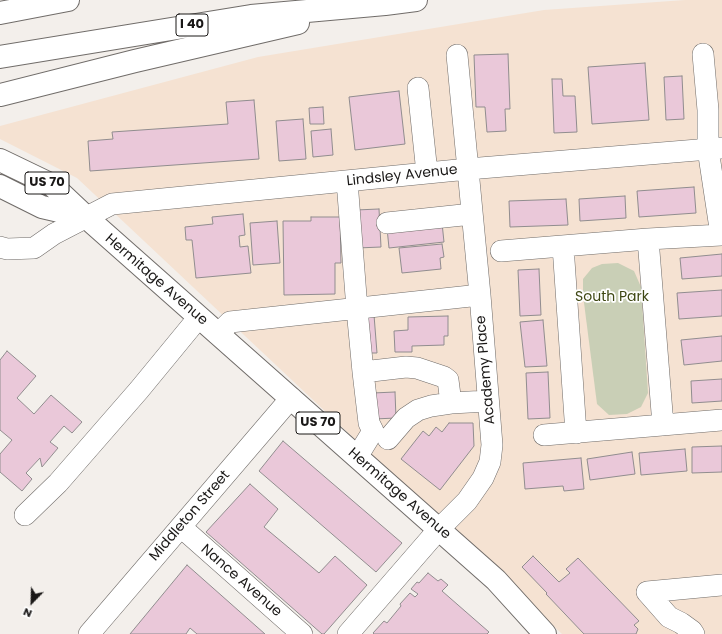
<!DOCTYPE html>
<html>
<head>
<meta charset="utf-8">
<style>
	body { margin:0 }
	#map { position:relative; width:722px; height:634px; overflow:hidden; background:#f3efeb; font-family:Poppins,sans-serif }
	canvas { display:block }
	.north { position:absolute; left:12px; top:582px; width:40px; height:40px; -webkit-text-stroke:3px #fff; paint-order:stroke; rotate:203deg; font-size:11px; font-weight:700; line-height:16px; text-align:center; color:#1a1817 }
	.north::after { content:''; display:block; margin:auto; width:14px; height:18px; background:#1a1817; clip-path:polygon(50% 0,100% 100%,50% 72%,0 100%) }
</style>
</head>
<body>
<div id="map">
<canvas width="722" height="634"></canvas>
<div class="north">N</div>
</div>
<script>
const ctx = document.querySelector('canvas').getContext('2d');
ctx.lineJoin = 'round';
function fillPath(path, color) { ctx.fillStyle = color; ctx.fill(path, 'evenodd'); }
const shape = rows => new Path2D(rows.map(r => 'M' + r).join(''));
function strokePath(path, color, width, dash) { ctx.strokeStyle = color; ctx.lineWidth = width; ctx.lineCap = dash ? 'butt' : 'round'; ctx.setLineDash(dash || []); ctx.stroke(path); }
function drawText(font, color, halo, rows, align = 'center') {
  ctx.font = font + ' Poppins,sans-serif'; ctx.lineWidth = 3.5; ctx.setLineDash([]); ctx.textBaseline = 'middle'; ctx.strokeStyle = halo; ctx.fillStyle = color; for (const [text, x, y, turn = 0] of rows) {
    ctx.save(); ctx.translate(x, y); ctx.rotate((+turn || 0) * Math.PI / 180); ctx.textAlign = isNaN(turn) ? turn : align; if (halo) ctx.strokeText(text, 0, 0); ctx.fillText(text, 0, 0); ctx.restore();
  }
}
fillPath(shape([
	[685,0,722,0,722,634,562,634,77,178,0,139,0,126,258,57,544,10]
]), '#f5e2d2');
fillPath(shape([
	[618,263,634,271,641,287,648,393,641,407,627,414,609,415,597,404,583,295,583,279,592,268,602,264]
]), '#c9cfb6');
const building = shape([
	[508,54,510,109,505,109,506,131,487,132,485,107,476,107,474,55,508,54],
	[645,63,649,120,592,124,588,67,645,63],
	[682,76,684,119,666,120,664,77,682,76],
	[552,79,562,79,563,96,575,96,577,132,554,133,552,79],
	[399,91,405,144,355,150,349,97,399,91],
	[254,100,259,159,90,171,88,141,113,139,112,132,228,124,226,102,254,100],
	[323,107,324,124,310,124,309,108,323,107],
	[303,119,306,159,279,161,276,121,303,119],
	[331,129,333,155,313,157,311,131,331,129],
	[694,187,696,213,639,217,637,191,694,187],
	[625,196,626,218,580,221,579,199,625,196],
	[566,199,568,225,510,227,509,201,566,199],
	[379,209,381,247,357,248,356,210,379,209],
	[243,214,245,235,239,236,240,247,248,246,251,273,196,278,192,240,186,240,185,227,213,224,212,217,243,214],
	[311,217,340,217,341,263,335,263,335,294,284,295,283,221,311,221,311,217],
	[277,221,280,263,253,265,250,223,277,221],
	[442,223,444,242,389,248,387,228,442,223],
	[442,244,444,257,440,258,441,269,402,273,399,248,442,244],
	[722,254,722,276,682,279,680,258,722,254],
	[539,269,541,315,520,316,518,270,539,269],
	[722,290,722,316,679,319,677,293,722,290],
	[374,315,377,353,367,353,363,316,374,315],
	[448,316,448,336,444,336,444,345,412,346,412,352,395,352,394,331,408,330,408,317,448,316],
	[543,320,547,366,525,367,520,322,543,320],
	[722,336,722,361,684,365,681,340,722,336],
	[7,351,36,376,17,398,34,414,51,395,82,422,72,433,64,426,50,442,58,448,42,467,40,458,26,473,32,479,22,491,0,472,0,454,12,440,0,430,0,360,7,351],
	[548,372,550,418,528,419,526,373,548,372],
	[722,379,722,401,692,403,691,381,722,379],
	[395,392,396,418,374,419,373,393,395,392],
	[449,423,473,423,474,446,440,490,401,459,423,431,429,436,436,427,442,432,449,423],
	[283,441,402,543,376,572,259,471,283,441],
	[722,446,722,472,692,473,692,447,722,446],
	[685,449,687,471,641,475,639,453,685,449],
	[632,452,635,474,590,480,587,459,632,452],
	[581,458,584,489,564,491,563,486,525,489,523,463,581,458],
	[250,484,278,509,264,527,319,573,335,556,367,585,324,634,322,634,206,532,250,484],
	[533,556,559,582,570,573,566,569,578,558,639,621,634,625,638,629,636,634,584,634,546,594,547,593,522,567,533,556],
	[187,565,265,634,197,634,190,628,186,634,130,634,187,565],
	[428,573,438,581,441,579,448,585,442,591,489,632,487,634,374,634,373,633,384,621,387,623,401,606,400,604,410,593,415,597,418,594,411,589,417,582,419,583,428,573]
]);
fillPath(building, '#eac8d9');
strokePath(building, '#918d8f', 1);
const minor = shape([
	[418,88,427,173],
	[347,181,357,309,363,372,369,423,373,431,357,457],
	[387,223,472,214],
	[648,239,663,425],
	[563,246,576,433],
	[0,247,7,249,34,248,54,234,112,204,468,169,722,148],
	[501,251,648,239,721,235,708,149,708,110,703,54],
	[218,334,230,322,480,295],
	[363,372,406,367,417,368,444,377,448,380,451,403],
	[544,435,722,420],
	[388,439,406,418,418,410,431,406,451,403,488,401],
	[25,515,58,483,139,390,199,317],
	[181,527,302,634],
	[647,592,722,585],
	[647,592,669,617,681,623,692,631,694,634],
	[89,634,291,398],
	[348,634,439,529,467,501,483,478,490,462,492,445,480,295,457,55]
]);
const major = shape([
	[0,160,52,185,86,217,496,580,545,634],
	[0,186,42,207,85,217]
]);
const highway = shape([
	[0,13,68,0],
	[0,57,251,16,385,4,416,0],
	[0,95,135,61,298,23]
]);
strokePath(minor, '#706c69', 22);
strokePath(major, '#706c69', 24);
strokePath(highway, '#706c69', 24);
strokePath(minor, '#fff', 21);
strokePath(major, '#fff', 22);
strokePath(highway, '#fff', 22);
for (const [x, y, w] of [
	[192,25,32],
	[47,183,44],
	[318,423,44]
]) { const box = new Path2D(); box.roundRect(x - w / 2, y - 11, w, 22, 3); ctx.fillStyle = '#fff'; ctx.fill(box); strokePath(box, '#1a1817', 1); }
drawText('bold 13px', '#1a1817', null, [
	["I 40",192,25],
	["US 70",47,183],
	["US 70",318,423]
]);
drawText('14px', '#1a1817', '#fff', [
	["Lindsley Avenue",402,176,-6],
	["Hermitage Avenue",156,280,41],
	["Academy Place",486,370,-95],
	["Hermitage Avenue",399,494,41],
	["Middleton Street",190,516,-49],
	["Nance Avenue",241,581,41]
]);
drawText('14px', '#3e4713', '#fff', [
	["South Park",612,297]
]);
</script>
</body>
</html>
